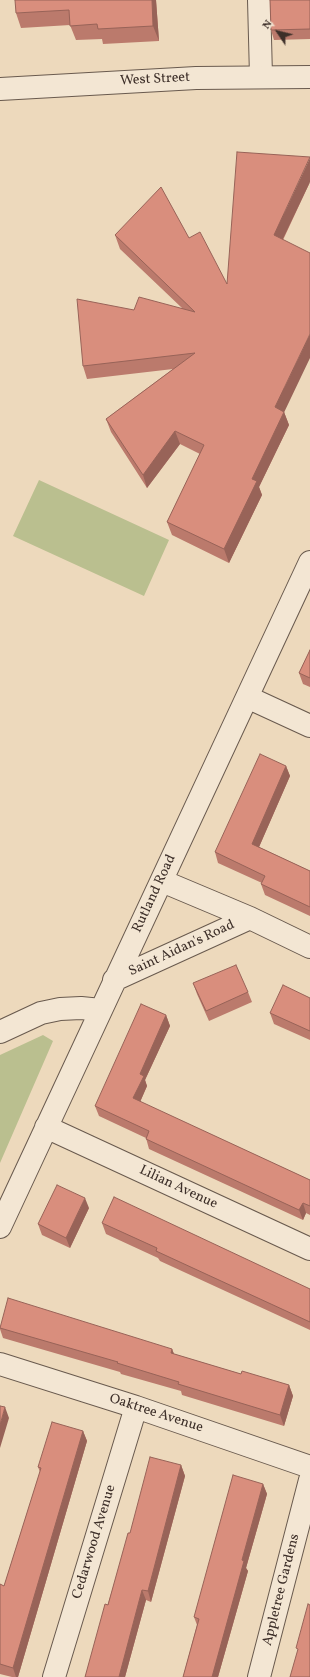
<!DOCTYPE html>
<html>
<head>
<meta charset="utf-8">
<style>
	body { margin:0 }
	#map { position:relative; width:310px; height:1677px; overflow:hidden; background:#edd9bc; font-family:Vollkorn,serif }
	canvas { display:block }
	.north { position:absolute; left:258px; top:12px; width:40px; height:40px; -webkit-text-stroke:3px #f3e6d3; paint-order:stroke; rotate:305deg; font-size:11px; font-weight:700; line-height:16px; text-align:center; color:#3d2f29 }
	.north::after { content:''; display:block; margin:auto; width:14px; height:18px; background:#3d2f29; clip-path:polygon(50% 0,100% 100%,50% 72%,0 100%) }
</style>
</head>
<body>
<div id="map">
<canvas width="310" height="1677"></canvas>
<div class="north">N</div>
</div>
<script>
const ctx = document.querySelector('canvas').getContext('2d');
ctx.lineJoin = 'round';
function fillPath(path, color) { ctx.fillStyle = color; ctx.fill(path, 'evenodd'); }
const shape = rows => new Path2D(rows.map(r => 'M' + r).join(''));
function strokePath(path, color, width, dash) { ctx.strokeStyle = color; ctx.lineWidth = width; ctx.lineCap = dash ? 'butt' : 'round'; ctx.setLineDash(dash || []); ctx.stroke(path); }
function drawText(font, color, halo, rows, align = 'center') {
  ctx.font = font + ' Vollkorn,serif'; ctx.lineWidth = 3; ctx.setLineDash([]); ctx.textBaseline = 'middle'; ctx.strokeStyle = halo; ctx.fillStyle = color; for (const [text, x, y, turn = 0] of rows) {
    ctx.save(); ctx.translate(x, y); ctx.rotate((+turn || 0) * Math.PI / 180); ctx.textAlign = isNaN(turn) ? turn : align; if (halo) ctx.strokeText(text, 0, 0); ctx.fillText(text, 0, 0); ctx.restore();
  }
}
fillPath(shape([
	[39,480,169,540,144,596,13,536],
	[43,1035,53,1041,0,1163,0,1055]
]), '#babf8f');
const minor = shape([
	[259,0,261,76],
	[247,697,310,726],
	[162,881,250,918,310,947],
	[114,980,250,918],
	[0,1032,41,1013,60,1009,81,1008,101,1010],
	[46,1127,310,1249],
	[0,1227,310,562],
	[0,1364,136,1407,310,1467],
	[54,1677,136,1407]
]);
const tertiary = shape([
	[0,89,196,78,310,77],
	[259,1677,310,1480]
]);
strokePath(minor, '#695a4e', 24);
strokePath(tertiary, '#695a4e', 24);
strokePath(minor, '#f3e6d3', 22);
strokePath(tertiary, '#f3e6d3', 22);
fillPath(shape([
	[156,0,159,41,103,44,102,39,76,40,70,25,21,28,16,13],
	[310,0,310,39,274,40,271,30],
	[310,182,283,240,284,412,289,425,259,487,262,495,229,563,172,535,167,522,200,454,180,444,147,488,111,432,106,419,173,369,87,379,83,366,134,310,182,308,120,249,115,235,189,238,227,284],
	[310,650,310,687,303,684,299,673],
	[286,766,290,776,259,847,310,871,310,916,265,895,261,884,262,883,218,863,215,852],
	[193,983,248,992,252,1002,209,1021,197,994],
	[310,998,310,1040,274,1024,270,1013],
	[166,1015,170,1026,145,1080,147,1086,140,1102,310,1180,310,1215,306,1213,303,1220,149,1149,146,1138,99,1116,95,1106],
	[89,1208,70,1248,42,1235,38,1224],
	[102,1223,310,1289,310,1330,160,1261,158,1258,106,1234],
	[0,1327,172,1349,174,1354,241,1374,289,1385,293,1396,284,1426,182,1395,181,1391,121,1374,120,1372,3,1338,0,1329],
	[83,1431,87,1441,18,1677,12,1677,0,1674,0,1584,4,1586,40,1472,38,1467],
	[181,1465,185,1476,151,1602,146,1600,125,1677,85,1677,130,1533],
	[263,1484,267,1494,246,1568,248,1571,218,1677,183,1677,197,1625,194,1617]
]), '#bb7a6c');
fillPath(shape([
	[152,0,156,0,159,41,153,26],
	[310,158,310,182,278,249,274,235],
	[310,334,310,358,280,421,275,407],
	[284,412,289,425,259,487,262,495,229,563,224,549,252,479],
	[175,431,180,444,147,488,143,475],
	[286,766,290,776,256,854,252,844],
	[166,1015,170,1026,145,1080,147,1086,137,1109,133,1098,140,1074],
	[85,1198,89,1208,70,1248,66,1238],
	[303,1203,306,1213,303,1220,299,1210],
	[172,1349,176,1359,171,1353],
	[289,1385,293,1396,284,1426,280,1415],
	[5,1407,9,1418,0,1448,0,1425],
	[83,1431,87,1441,18,1677,16,1677,13,1668],
	[181,1465,185,1476,151,1602,148,1591],
	[263,1484,267,1494,246,1568,248,1571,218,1677,212,1677,242,1560],
	[142,1590,146,1600,125,1677,119,1677]
]), '#986358');
const building = shape([
	[15,0,152,0,153,26,98,29,97,24,70,26,69,10,16,13,15,0],
	[270,0,310,0,310,29,271,30,270,0],
	[237,152,310,157,274,235,310,253,310,334,275,407,284,412,252,479,257,481,224,549,167,522,204,445,175,431,143,475,106,419,195,353,83,366,77,299,134,310,139,297,195,312,115,235,161,187,189,238,200,232,227,284,237,152],
	[310,650,310,678,299,673,310,650],
	[260,754,286,766,252,844,310,871,310,907,261,884,265,876,215,852,260,754],
	[236,965,248,992,206,1011,193,983,236,965],
	[283,985,310,998,310,1031,270,1013,283,985],
	[141,1004,166,1015,140,1074,144,1076,133,1098,310,1180,310,1206,303,1203,299,1210,146,1139,149,1131,95,1106,141,1004],
	[57,1185,85,1198,66,1238,38,1224,57,1185],
	[114,1197,310,1289,310,1322,156,1251,157,1248,102,1223,114,1197],
	[8,1298,172,1349,171,1353,241,1374,242,1371,289,1385,280,1415,178,1384,179,1382,117,1363,118,1362,0,1328,8,1298],
	[0,1406,5,1407,0,1425,0,1406],
	[52,1422,83,1431,13,1668,0,1664,0,1584,4,1586,41,1468,38,1467,52,1422],
	[150,1457,181,1465,148,1591,142,1590,119,1677,85,1677,105,1604,108,1605,128,1533,130,1533,150,1457],
	[233,1475,263,1484,242,1560,244,1561,212,1677,183,1677,199,1619,194,1617,233,1475],
	[308,1604,310,1605,310,1677,290,1677,298,1649,296,1648,308,1604]
]);
fillPath(building, '#d98e7d');
strokePath(building, '#986358', 1);
drawText('14px', '#3d2f29', '#f3e6d3', [
	["West Street",155,80,-3],
	["Rutland Road",155,894,-65],
	["Saint Aidan's Road",182,949,-25],
	["Lilian Avenue",178,1188,25],
	["Oaktree Avenue",156,1414,18],
	["Cedarwood Avenue",95,1542,-73],
	["Appletree Gardens",282,1590,-76]
]);
</script>
</body>
</html>
